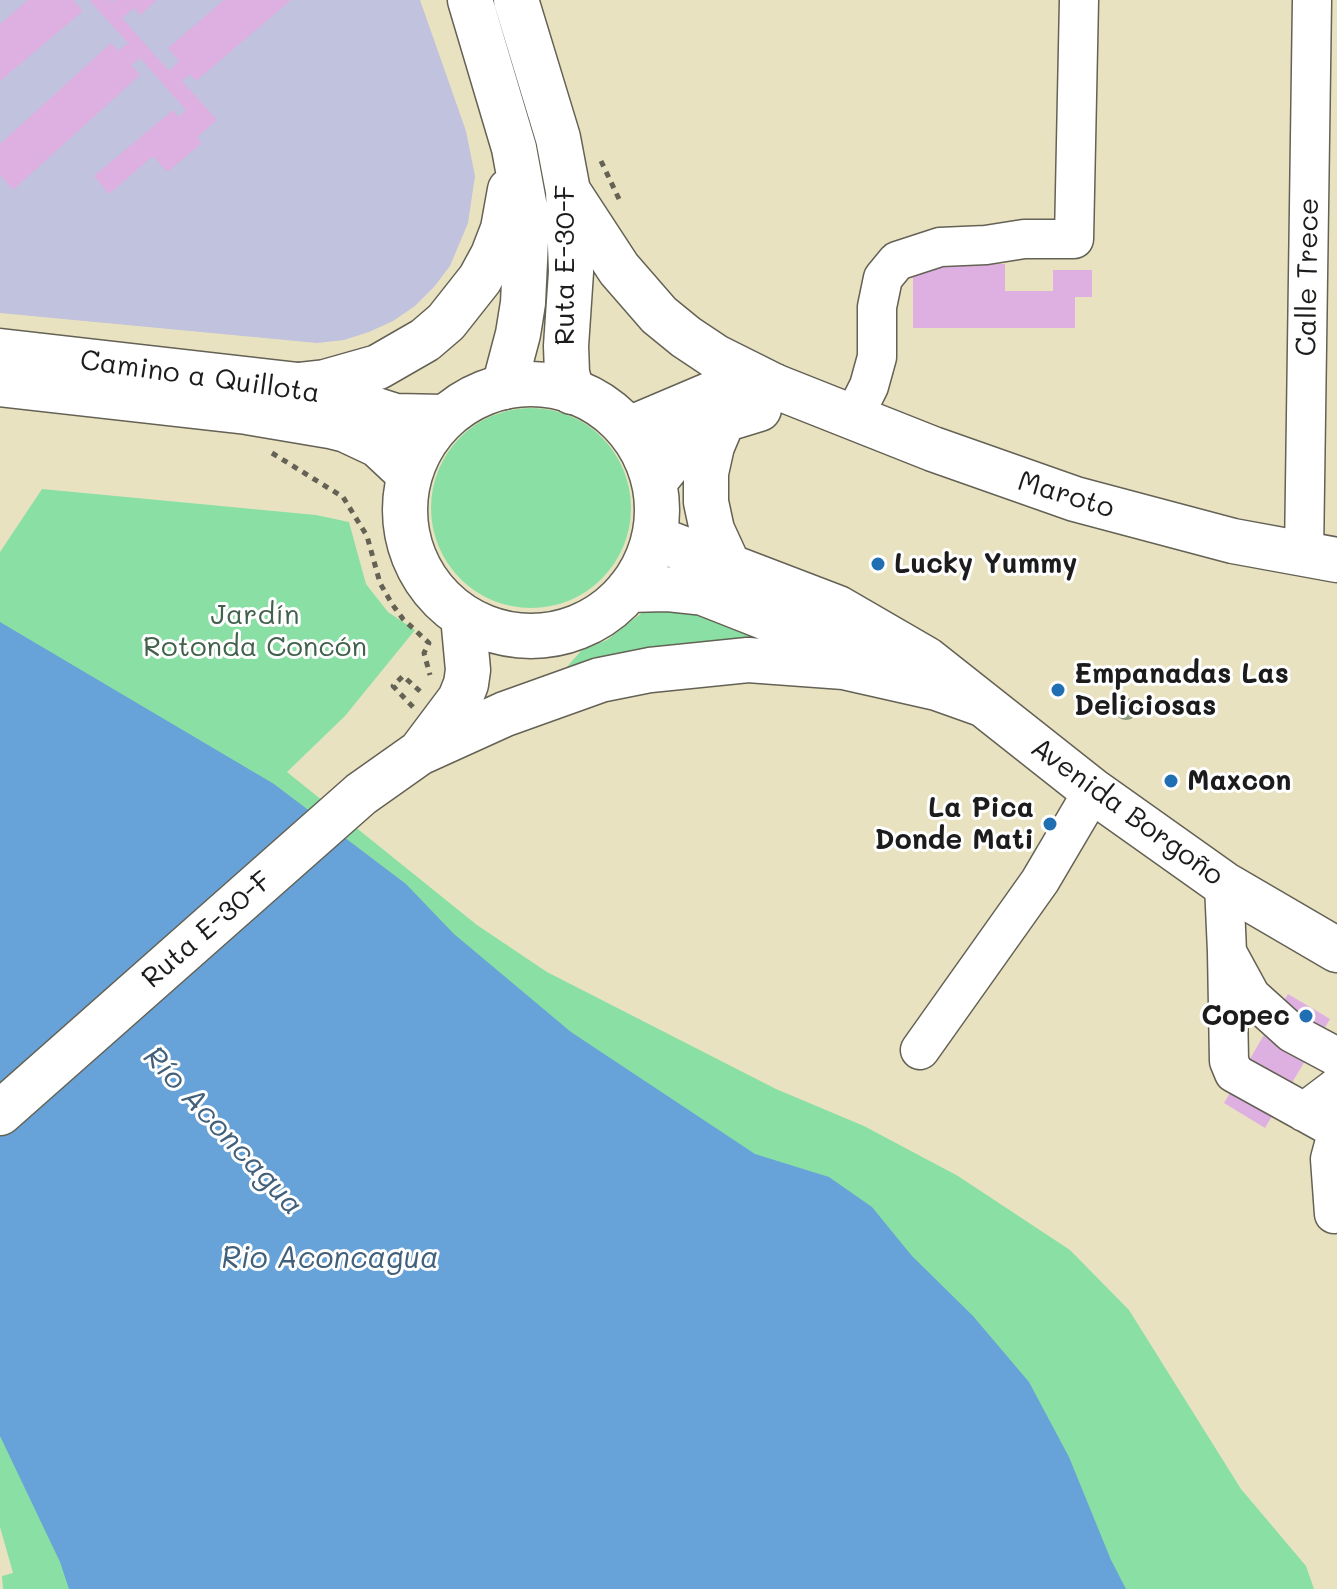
<!DOCTYPE html>
<html>
<head>
<meta charset="utf-8">
<style>
	body { margin:0 }
	canvas { display:block; background:#e9e2c0 }
</style>
</head>
<body>
<canvas width="1337" height="1589"></canvas>
<script>
const ctx = document.querySelector('canvas').getContext('2d');
ctx.lineJoin = 'round';
function fillPath(path, color) { ctx.fillStyle = color; ctx.fill(path, 'evenodd'); }
const shape = rows => new Path2D(rows.map(r => 'M' + r).join(''));
function strokePath(path, color, width, dash) { ctx.strokeStyle = color; ctx.lineWidth = width; ctx.lineCap = dash ? 'butt' : 'round'; ctx.setLineDash(dash || []); ctx.stroke(path); }
function drawText(font, color, halo, rows, align = 'center') {
  ctx.font = font + ' Mali,sans-serif'; ctx.lineWidth = 6; ctx.setLineDash([]); ctx.textBaseline = 'middle'; ctx.strokeStyle = halo; ctx.fillStyle = color; for (const [text, x, y, turn = 0] of rows) {
    ctx.save(); ctx.translate(x, y); ctx.rotate((+turn || 0) * Math.PI / 180); ctx.textAlign = isNaN(turn) ? turn : align; if (halo) ctx.strokeText(text, 0, 0); ctx.fillText(text, 0, 0); ctx.restore();
  }
}
fillPath(shape([
	[0,0,420,0,466,131,475,176,468,223,450,266,434,287,415,306,393,321,369,332,344,340,317,343,0,313]
]), '#c1c2dd');
fillPath(shape([
	'431 508a100 100 0 1 1 200 0a100 100 0 1 1-200 0Z',
	[42,489,316,515,349,522,366,584,388,612,415,630,345,716,287,772,477,925,547,972,776,1089,864,1126,958,1176,1070,1250,1129,1310,1241,1489,1306,1566,1314,1589,3,1589,2,1576,13,1573,0,1527,0,552],
	[666,603,784,640,557,678,581,651,607,640,652,605]
]), '#8ae0a4');
fillPath(shape([
	[0,622,274,784,406,884,454,934,571,1032,755,1154,829,1177,872,1207,912,1256,973,1316,1029,1382,1069,1457,1111,1560,1126,1589,69,1589,60,1562,0,1436]
]), '#67a3d8');
fillPath(shape([
	[28,0,73,0,83,11,0,81,0,24],
	[89,0,110,0,112,2,115,0,157,0,140,15,134,8,122,18,169,71,179,61,168,48,224,0,291,0,196,81,190,74,182,81,217,120,197,137,202,143,167,172,153,156,109,194,94,176,173,110,179,117,186,110,140,58,131,65,140,75,13,190,0,175,0,144,111,43,118,51,128,43],
	[913,264,1005,264,1005,291,1053,291,1053,270,1092,270,1092,297,1075,297,1075,328,913,328],
	[1288,994,1330,1019,1265,1128,1224,1103]
]), '#deb0e1');
const minor = shape([
	[854,416,869,386,877,357,877,307,883,278,897,261,940,247,986,245,1024,239,1074,239,1079,0],
	[1304,554,1312,0],
	[1224,884,1227,952,1251,996,1292,1033,1337,1057],
	[1227,952,1229,1061,1234,1073,1337,1130],
	[920,1050,1040,881,1093,791],
	[1304,1112,1337,1087],
	[1334,1214,1330,1159,1337,1133]
]);
const major = shape([
	[0,351,298,385,395,416,444,417],
	'405 510a126 126 0 1 1 252 0a126 126 0 1 1-252 0Z',
	[0,384,247,412,330,426,346,430,378,445,409,474],
	[723,420,712,446,706,473,706,502,712,530,729,567],
	[629,429,714,393,774,386,933,449,1075,499,1233,541,1337,560],
	[655,481,684,445,703,431,723,420,759,409],
	[655,538,838,608,926,659,1093,791,1224,884,1337,950],
	[628,590,666,589,703,593,825,641,856,647],
	[421,751,460,699,466,684,468,670,463,616],
	[0,1113,361,794,419,753,505,714,600,680,650,670,748,660,844,667,937,688,982,704]
]);
const highway = shape([
	[470,0,514,148,525,208,526,240,523,303,518,334,504,387],
	[516,0,558,138,568,191,571,272,566,346,567,373,572,392],
	[568,191,619,269,659,315,686,337,716,357,774,386],
	[298,385,325,382,378,367,425,340,446,322,480,279,493,255,503,229,510,190]
]);
strokePath(minor, '#646155', 41);
strokePath(major, '#646155', 47);
strokePath(highway, '#646155', 47);
strokePath(shape([
	[601,161,619,199],
	[272,453,343,497,367,536,380,583,392,604,403,619,429,643,424,653,430,675],
	[413,707,393,686,403,676,422,693]
]), '#646155', 5, [6, 6]);
strokePath(minor, '#fff', 38);
strokePath(major, '#fff', 44);
strokePath(highway, '#fff', 44);
ctx.fillStyle = '#8d9b80';
for (const [x, y] of [
	[1126,709]
]) { ctx.beginPath(); ctx.arc(x, y, 11, 0, 2 * Math.PI); ctx.fill(); }
for (const [x, y, r, color] of [
	[878,564,8,"#1f6fb2"],
	[1058,690,8,"#1f6fb2"],
	[1171,781,8,"#1f6fb2"],
	[1050,824,8,"#1f6fb2"],
	[1306,1016,8,"#1f6fb2"]
]) { const dot = new Path2D(); dot.arc(x, y, r, 0, 2 * Math.PI); ctx.fillStyle = color; ctx.fill(dot); strokePath(dot, '#fff', 3); }
drawText('28px', '#1c1c1c', '#fff', [
	["Ruta E-30-F",565,265,-90],
	["Calle Trece",1308,277,-89],
	["Camino a Quillota",200,377,8],
	["Maroto",1066,495,17],
	["Avenida Borgoño",1127,812,36],
	["Ruta E-30-F",207,930,-41]
]);
drawText('bold 28px', '#1c1c1c', '#fff', [
	["Lucky Yummy",894,564],
	["Empanadas Las",1074,674],
	["Deliciosas",1074,706],
	["Maxcon",1187,781],
	["La Pica",1034,808,"right"],
	["Donde Mati",1034,840,"right"],
	["Copec",1290,1016,"right"]
], 'left');
drawText('28px', '#42614c', '#fff', [
	["Jardín",255,615],
	["Rotonda Concón",255,647]
]);
drawText('italic 30px', '#42607a', '#fff', [
	["Río Aconcagua",223,1131,47],
	["Rio Aconcagua",330,1259]
]);
</script>
</body>
</html>
